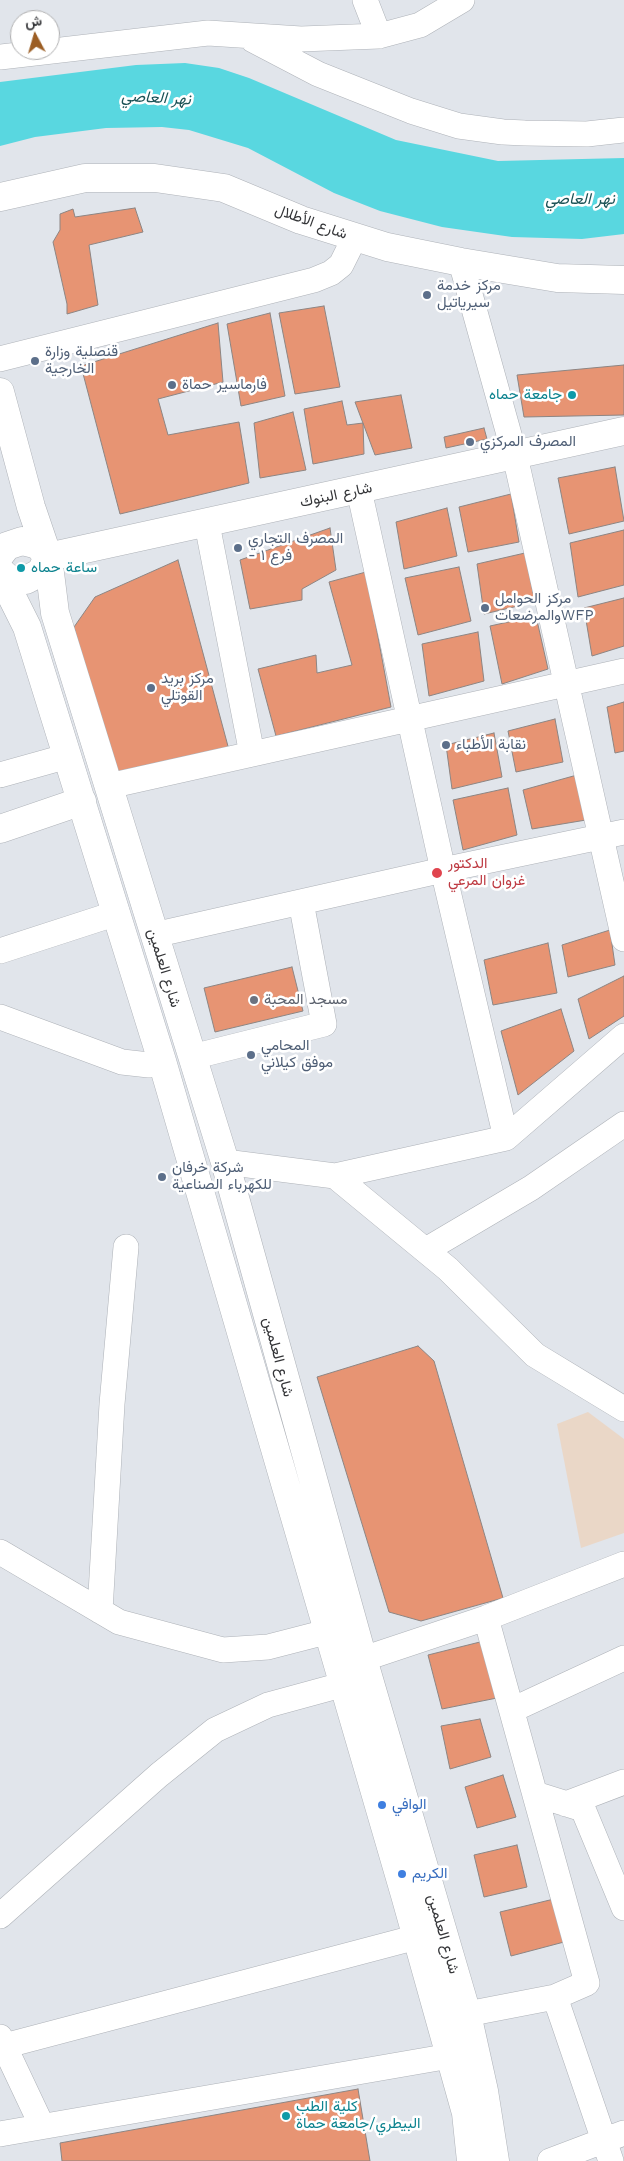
<!DOCTYPE html>
<html>
<head>
<meta charset="utf-8">
<style>
	body { margin:0 }
	#map { position:relative; width:624px; height:2161px; overflow:hidden; background:#e1e5eb; font-family:"Work Sans",Vazirmatn,sans-serif }
	canvas { display:block }
	.north { position:absolute; left:10px; top:10px; width:50px; height:50px; box-sizing:border-box; background:#fff; border:1px solid #aeaeaf; border-radius:50%; rotate:354deg; font-size:14px; font-weight:700; line-height:20px; text-align:center; color:#343538 }
	.north::after { content:''; display:block; margin:auto; width:18px; height:22px; background:#9c5e24; clip-path:polygon(50% 0,100% 100%,50% 72%,0 100%) }
</style>
</head>
<body>
<div id="map">
<canvas width="624" height="2161"></canvas>
<div class="north">ش</div>
</div>
<script>
const ctx = document.querySelector('canvas').getContext('2d');
ctx.lineJoin = 'round';
function fillPath(path, color) { ctx.fillStyle = color; ctx.fill(path, 'evenodd'); }
const shape = rows => new Path2D(rows.map(r => 'M' + r).join(''));
function strokePath(path, color, width, dash) { ctx.strokeStyle = color; ctx.lineWidth = width; ctx.lineCap = dash ? 'butt' : 'round'; ctx.setLineDash(dash || []); ctx.stroke(path); }
function drawText(font, color, halo, rows, align = 'center') {
  ctx.font = font + ' "Work Sans",Vazirmatn,sans-serif'; ctx.lineWidth = 5; ctx.setLineDash([]); ctx.textBaseline = 'middle'; ctx.strokeStyle = halo; ctx.fillStyle = color; for (const [text, x, y, turn = 0] of rows) {
    ctx.save(); ctx.translate(x, y); ctx.rotate((+turn || 0) * Math.PI / 180); ctx.textAlign = isNaN(turn) ? turn : align; if (halo) ctx.strokeText(text, 0, 0); ctx.fillText(text, 0, 0); ctx.restore();
  }
}
fillPath(shape([
	[588,1412,624,1439,624,1533,581,1548,557,1424]
]), '#ead7c7');
fillPath(shape([
	[185,63,219,68,249,78,396,140,498,161,624,158,624,234,582,239,512,237,442,227,380,211,334,193,248,148,189,130,162,127,106,128,35,137,0,146,0,82,136,65]
]), '#59d7e0');
const building = shape([
	[135,208,143,232,89,245,98,305,67,314,67,304,53,242,60,230,60,214,73,209,75,217,135,208],
	[324,306,340,387,295,394,279,313,324,306],
	[270,313,285,396,241,406,227,324,270,313],
	[218,323,223,382,158,399,168,435,239,422,249,483,120,514,81,366,218,323],
	[624,365,624,415,524,417,517,375,624,365],
	[401,395,412,448,375,455,355,402,401,395],
	[342,401,347,425,363,423,364,454,313,464,304,409,342,401],
	[293,412,306,470,260,478,254,423,293,412],
	[484,428,487,439,446,448,444,437,484,428],
	[615,467,624,521,569,534,558,478,615,467],
	[511,494,519,542,468,552,459,507,511,494],
	[447,508,457,556,404,569,396,522,447,508],
	[330,528,336,570,302,589,302,600,250,609,240,560,330,528],
	[624,530,624,585,578,597,570,543,624,530],
	[525,553,535,602,484,614,477,564,525,553],
	[178,560,229,750,115,780,74,627,95,597,178,560],
	[459,567,471,621,418,635,405,578,459,567],
	[366,572,391,707,276,736,258,669,316,655,317,673,352,665,329,582,366,572],
	[624,598,624,646,592,656,584,608,624,598],
	[536,616,548,669,502,684,490,626,536,616],
	[478,632,484,681,429,696,422,644,478,632],
	[624,702,624,751,615,753,607,707,624,702],
	[555,719,563,762,516,772,508,731,555,719],
	[494,733,502,777,452,789,446,745,494,733],
	[577,775,586,820,532,829,523,790,577,775],
	[508,788,517,835,463,850,453,800,508,788],
	[610,930,615,965,568,977,562,945,610,930],
	[548,943,557,993,493,1005,484,960,548,943],
	[292,967,303,1011,215,1032,204,988,292,967],
	[624,976,624,1016,589,1039,578,999,624,976],
	[561,1009,574,1051,518,1095,501,1031,561,1009],
	[418,1346,434,1361,503,1598,421,1621,389,1612,317,1377,418,1346],
	[484,1641,502,1697,442,1709,428,1655,484,1641],
	[480,1719,491,1757,450,1769,441,1726,480,1719],
	[503,1775,516,1817,477,1828,465,1787,503,1775],
	[517,1845,527,1887,484,1897,474,1855,517,1845],
	[554,1899,564,1942,511,1956,500,1912,554,1899],
	[358,2089,370,2161,62,2161,60,2143,358,2089]
]);
fillPath(building, '#e79473');
strokePath(building, '#8c8583', 1);
const minor = shape([
	[365,0,379,36],
	[253,40,318,74,411,111,459,126,503,132,525,133,587,134,624,130],
	[0,57,208,33,301,39,379,36,420,25,462,0],
	[461,262,515,456,624,939],
	[0,359,314,280,331,273,341,265,355,237],
	[359,490,443,870,506,1138],
	[207,524,252,754],
	[0,775,68,756],
	[109,786,624,671],
	[154,935,443,870,624,832],
	[0,951,117,913],
	[0,1017,122,1062,149,1065,162,1061],
	[192,1057,324,1024,301,902],
	[225,1162,335,1176,448,1269,535,1355,624,1409],
	[335,1176,506,1138,624,1036],
	[426,1250,531,1188,624,1124],
	[0,1552,119,1622,223,1650,268,1647,330,1631],
	[100,1611,112,1404,126,1247],
	[363,1659,486,1618,624,1564],
	[512,1710,624,1658],
	[535,1794,583,1809,624,1908],
	[566,1804,624,1782],
	[0,1916,159,1775,215,1730,268,1705,345,1684],
	[555,1997,611,2161],
	[467,2014,555,1997,587,1983,486,1618],
	[0,2037,42,2126],
	[4,2046,417,1937],
	[0,2134,450,2056],
	[550,2161,624,2133]
]);
const major = shape([
	[0,197,85,178,155,178,224,188,301,220,387,247,461,262,557,278,624,280],
	[0,392,31,507,48,557,55,613,225,1162,363,1659,467,2014,484,2091,495,2161],
	[0,555,7,546,22,541,38,545,48,557,41,572,26,580,9,579,0,571],
	[48,557,624,431],
	[0,573,27,627,162,1061,405,1895,466,2113,471,2161],
	[0,829,82,801]
]);
strokePath(minor, '#aeb2b8', 26);
strokePath(major, '#aeb2b8', 29);
strokePath(minor, '#fff', 25);
strokePath(major, '#fff', 28);
for (const [x, y, r, color] of [
	[427,295,5,"#5c6f8a"],
	[35,361,5,"#5c6f8a"],
	[172,385,5,"#5c6f8a"],
	[572,395,5,"#0f9aa8"],
	[470,442,5,"#5c6f8a"],
	[238,548,5,"#5c6f8a"],
	[21,568,5,"#0f9aa8"],
	[485,608,5,"#5c6f8a"],
	[151,688,5,"#5c6f8a"],
	[446,745,5,"#5c6f8a"],
	[437,873,6,"#e0444e"],
	[254,1000,5,"#6b7280"],
	[251,1055,5,"#5c6f8a"],
	[162,1177,5,"#5c6f8a"],
	[382,1805,5,"#3f7fe0"],
	[402,1874,5,"#3f7fe0"],
	[286,2116,5,"#0f9aa8"]
]) { const dot = new Path2D(); dot.arc(x, y, r, 0, 2 * Math.PI); ctx.fillStyle = color; ctx.fill(dot); strokePath(dot, '#fff', 2); }
drawText('15px', '#343538', '#fff', [
	["شارع الأطلال",311,222,20],
	["شارع البنوك",336,495,-12],
	["شارع العلمين",164,968,73],
	["شارع العلمين",278,1357,75],
	["شارع العلمين",443,1934,74]
]);
drawText('15px', '#4e5e75', '#fff', [
	["مركز خدمة",437,286],
	["سيرياتيل",437,303],
	["قنصلية وزارة",45,352],
	["الخارجية",45,369],
	["فارماسير حماة",182,385],
	["المصرف المركزي",480,442],
	["المصرف التجاري",248,539],
	["- فرع ١",248,556],
	["مركز الحوامل",495,599],
	["والمرضعاتWFP",495,616],
	["مركز بريد",161,679],
	["القوتلي",161,696],
	["نقابة الأطباء",456,745],
	["المحامي",261,1046],
	["موفق كيلاني",261,1063],
	["شركة خرفان",172,1168],
	["للكهرباء الصناعية",172,1185]
], 'left');
drawText('15px', '#0d838f', '#fff', [
	["جامعة حماه",562,395,"right"],
	["ساعة حماه",31,568],
	["كلية الطب",296,2107],
	["البيطري/جامعة حماة",296,2124]
], 'left');
drawText('15px', '#be3a42', '#fff', [
	["الدكتور",448,864],
	["غزوان المرعي",448,881]
], 'left');
drawText('15px', '#5b616d', '#fff', [
	["مسجد المحبة",264,1000]
], 'left');
drawText('15px', '#366cbe', '#fff', [
	["الوافي",392,1805],
	["الكريم",412,1874]
], 'left');
drawText('italic 16px', '#1b5256', '#fff', [
	["نهر العاصي",156,98,3],
	["نهر العاصي",580,199]
]);
</script>
</body>
</html>
